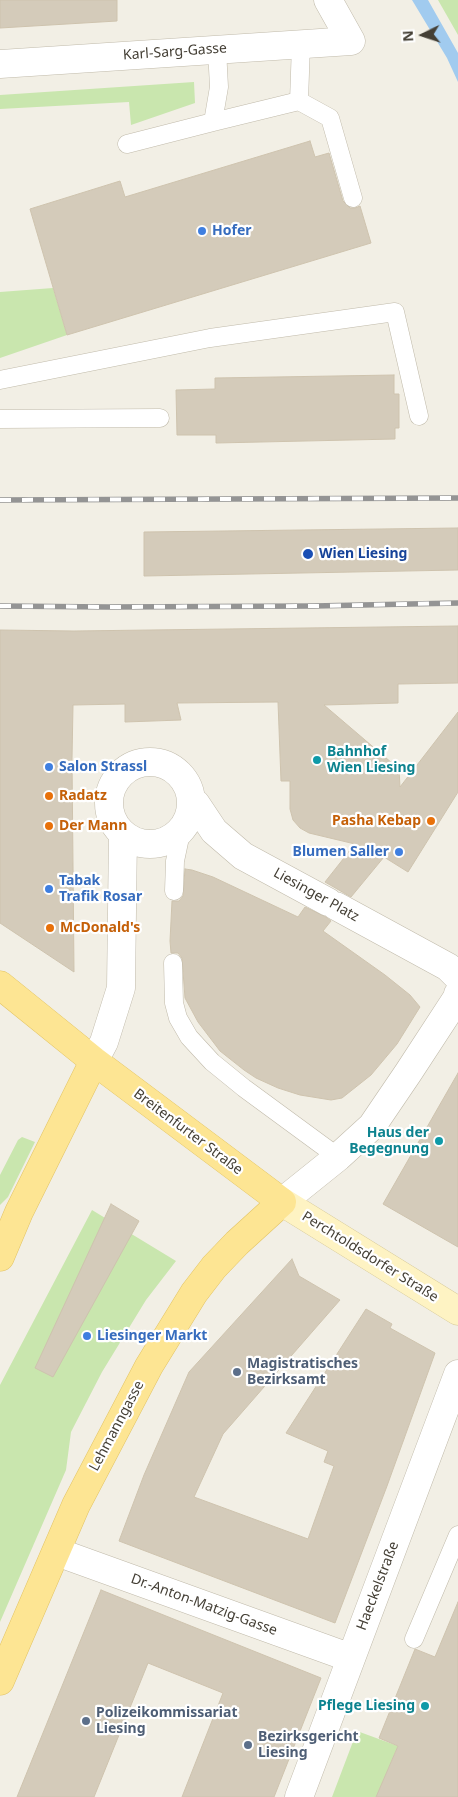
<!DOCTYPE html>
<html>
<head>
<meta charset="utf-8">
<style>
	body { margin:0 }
	#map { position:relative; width:458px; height:1797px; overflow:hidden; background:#f2efe5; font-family:"Noto Sans",sans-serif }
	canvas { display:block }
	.north { position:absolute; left:398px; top:10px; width:50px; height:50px; -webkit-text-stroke:4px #fff; paint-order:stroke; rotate:266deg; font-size:14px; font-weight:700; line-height:20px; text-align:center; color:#443f35 }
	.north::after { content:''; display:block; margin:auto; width:18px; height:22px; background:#443f35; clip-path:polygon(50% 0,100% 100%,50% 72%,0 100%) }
</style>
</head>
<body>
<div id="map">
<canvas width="458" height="1797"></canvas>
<div class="north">N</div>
</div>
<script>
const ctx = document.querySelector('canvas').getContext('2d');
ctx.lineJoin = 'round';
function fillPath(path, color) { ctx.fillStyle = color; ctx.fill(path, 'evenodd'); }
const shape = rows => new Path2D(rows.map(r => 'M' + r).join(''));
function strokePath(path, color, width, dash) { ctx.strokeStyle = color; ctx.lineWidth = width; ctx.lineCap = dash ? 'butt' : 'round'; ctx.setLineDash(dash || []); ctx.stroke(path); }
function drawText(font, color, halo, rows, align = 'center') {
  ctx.font = font + ' "Noto Sans",sans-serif'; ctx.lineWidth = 4.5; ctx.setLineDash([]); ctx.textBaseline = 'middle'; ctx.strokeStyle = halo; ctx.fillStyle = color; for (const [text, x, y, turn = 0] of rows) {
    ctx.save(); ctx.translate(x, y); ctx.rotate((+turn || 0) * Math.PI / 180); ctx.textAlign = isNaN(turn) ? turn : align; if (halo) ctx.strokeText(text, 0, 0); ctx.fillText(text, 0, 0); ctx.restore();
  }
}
fillPath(shape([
	[438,0,458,0,458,35],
	[194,82,195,103,131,125,129,102,0,109,0,95],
	[53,288,67,335,0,358,0,292],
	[22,1137,35,1142,8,1197,0,1205,0,1175,18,1140],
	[92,1210,176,1261,146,1300,102,1372,71,1432,66,1470,0,1622,0,1385],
	[357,1731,398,1746,377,1797,332,1797]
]), '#c9e6ae');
fillPath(shape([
	[412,0,428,0,458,53,458,82,447,58]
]), '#a1cbef');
const building = shape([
	[0,0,117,0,117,21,0,28,0,0],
	[310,141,315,157,329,153,343,201,350,208,355,208,360,206,371,243,67,335,30,209,120,181,125,197,310,141],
	[394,375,394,394,399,394,399,428,395,428,395,439,216,443,216,435,177,435,176,390,215,389,215,378,394,375],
	[458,528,458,570,144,576,144,532,458,528],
	[458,626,458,683,398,684,398,703,324,705,399,769,400,787,458,712,458,792,408,872,384,857,351,897,325,882,355,844,309,833,300,828,293,820,290,809,290,781,281,781,278,702,177,703,181,720,125,722,125,704,73,705,72,759,74,972,0,923,0,630,74,631,458,626],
	[185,869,192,870,213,877,298,917,305,907,326,917,331,921,323,931,385,975,410,995,420,1007,397,1044,371,1075,342,1098,331,1100,300,1095,278,1088,256,1078,244,1070,220,1051,198,1022,185,998,182,958,178,953,171,953,170,941,172,901,179,901,183,896,185,869],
	[458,1073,458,1247,383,1204,458,1073],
	[111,1204,139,1221,53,1377,35,1368,111,1204],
	[292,1259,299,1276,340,1300,223,1434,194,1497,308,1539,334,1466,324,1462,328,1451,286,1433,366,1309,392,1324,390,1328,435,1353,387,1486,335,1623,119,1541,144,1475,189,1372,292,1259],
	[101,1590,321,1678,274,1797,182,1797,223,1693,148,1663,94,1797,17,1797,101,1590],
	[458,1602,458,1797,376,1797,398,1746,379,1738,415,1649,435,1657,458,1602]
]);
fillPath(building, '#d4cbba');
strokePath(building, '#cec3ae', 1);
const service = shape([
	[217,49,219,87,213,122,299,101,301,44],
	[299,101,330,118,353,198],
	[127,144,213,122],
	[0,380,210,338,395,312,419,416],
	[0,419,160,418],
	[174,891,175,861,182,828],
	[173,963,174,1003,178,1018,189,1037,212,1062,244,1088,338,1157],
	[414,1639,458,1535]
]);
const minor = shape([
	[0,64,351,41,328,0],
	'109 803a41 41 0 1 1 82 0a41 41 0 1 1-82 0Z',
	[196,804,214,831,243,856,328,902],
	[336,906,448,967,458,977],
	[94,1061,104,1042,121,988,123,834],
	[282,1202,338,1157,372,1126,408,1073,457,998,458,994],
	[57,1552,351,1658],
	[299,1797,458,1374]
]);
const secondary = shape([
	[282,1202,458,1311]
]);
const primary = shape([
	[0,985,94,1061,282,1202,237,1243,214,1267,194,1293,149,1366,76,1505,0,1681],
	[0,1257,19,1212,94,1061]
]);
strokePath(service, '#c0baaa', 19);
strokePath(minor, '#c0baaa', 29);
strokePath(secondary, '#d2c595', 29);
strokePath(primary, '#e2c363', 29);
strokePath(service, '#fff', 18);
strokePath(minor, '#fff', 28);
strokePath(secondary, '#fef3c3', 28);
strokePath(primary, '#fde593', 28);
const rail = shape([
	[0,500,458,498],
	[0,606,108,607,314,606,458,603]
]);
strokePath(rail, '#949494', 5.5);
strokePath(rail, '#fff', 4, [11]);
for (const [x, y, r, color] of [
	[202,231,5,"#3f7fe0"],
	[308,554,6,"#1a4fb4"],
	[317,760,5,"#0f9aa8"],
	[49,767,5,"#3f7fe0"],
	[49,796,5,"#e8710a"],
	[431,821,5,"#e8710a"],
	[49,826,5,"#e8710a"],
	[399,852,5,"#3f7fe0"],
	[49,889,5,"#3f7fe0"],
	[50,928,5,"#e8710a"],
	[439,1141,5,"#0f9aa8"],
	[87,1336,5,"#3f7fe0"],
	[237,1372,5,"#5c6f8a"],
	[425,1706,5,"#0f9aa8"],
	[86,1721,5,"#5c6f8a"],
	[248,1745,5,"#5c6f8a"]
]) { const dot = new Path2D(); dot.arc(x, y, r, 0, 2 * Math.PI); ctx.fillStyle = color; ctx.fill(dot); strokePath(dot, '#fff', 2); }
drawText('14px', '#443f35', '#fff', [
	["Karl-Sarg-Gasse",175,52,-4],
	["Liesinger Platz",316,895,29],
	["Breitenfurter Straße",188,1132,37],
	["Perchtoldsdorfer Straße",370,1257,32],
	["Lehmanngasse",117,1426,-62],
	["Haeckelstraße",378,1586,-69],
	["Dr.-Anton-Matzig-Gasse",204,1605,20]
]);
drawText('bold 14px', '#366cbe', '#fff', [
	["Hofer",212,231],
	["Salon Strassl",59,767],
	["Blumen Saller",389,852,"right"],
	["Tabak",59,881],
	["Trafik Rosar",59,897],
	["Liesinger Markt",97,1336]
], 'left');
drawText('bold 14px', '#164399', '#fff', [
	["Wien Liesing",319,554]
], 'left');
drawText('bold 14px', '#0d838f', '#fff', [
	["Bahnhof",327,752,"left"],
	["Wien Liesing",327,768,"left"],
	["Haus der",429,1133],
	["Begegnung",429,1149],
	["Pflege Liesing",415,1706]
], 'right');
drawText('bold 14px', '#c56008', '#fff', [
	["Radatz",59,796],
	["Pasha Kebap",421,821,"right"],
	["Der Mann",59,826],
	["McDonald's",60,928]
], 'left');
drawText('bold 14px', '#4e5e75', '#fff', [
	["Magistratisches",247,1364],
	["Bezirksamt",247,1380],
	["Polizeikommissariat",96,1713],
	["Liesing",96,1729],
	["Bezirksgericht",258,1737],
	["Liesing",258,1753]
], 'left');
</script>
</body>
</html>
